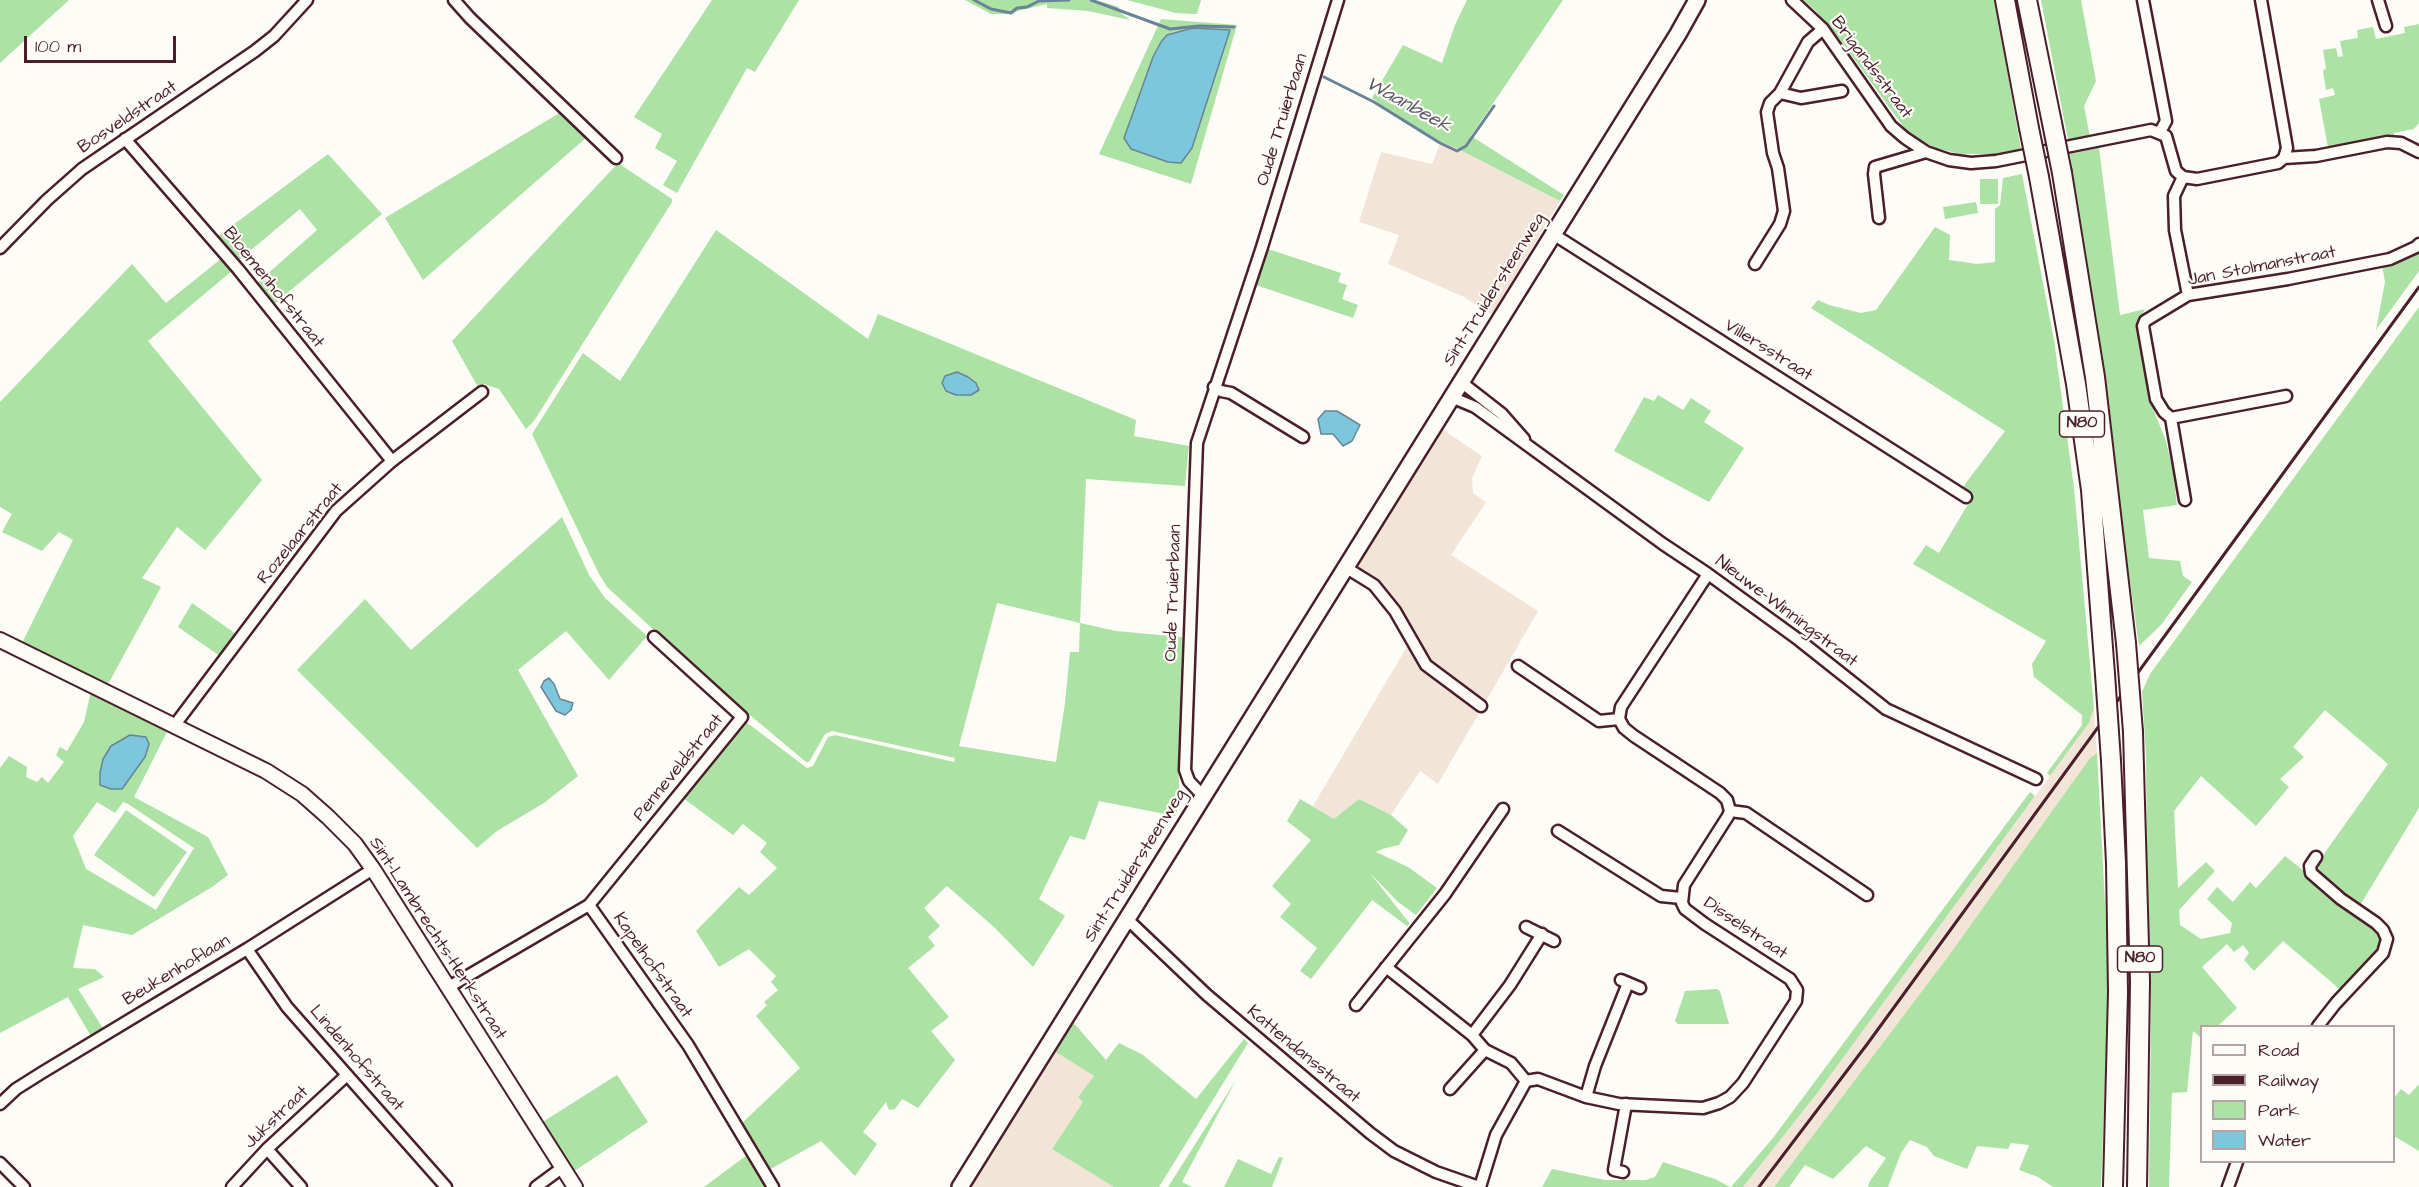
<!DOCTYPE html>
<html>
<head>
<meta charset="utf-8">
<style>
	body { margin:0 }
	#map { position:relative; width:2419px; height:1187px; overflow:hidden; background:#fdfcf7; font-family:"Architects Daughter",sans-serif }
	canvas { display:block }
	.legend { position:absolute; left:2200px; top:1025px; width:195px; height:138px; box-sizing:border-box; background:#fdfcf7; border:2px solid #b5a4a5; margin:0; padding:8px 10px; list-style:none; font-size:18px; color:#4a1f2b }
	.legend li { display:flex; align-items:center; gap:12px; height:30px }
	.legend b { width:30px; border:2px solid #b5a4a5 }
	.scale { position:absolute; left:24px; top:36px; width:152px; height:27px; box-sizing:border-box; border:3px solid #4a1f2b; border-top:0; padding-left:8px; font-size:18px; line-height:21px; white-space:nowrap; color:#4a1f2b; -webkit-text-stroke:4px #fdfcf7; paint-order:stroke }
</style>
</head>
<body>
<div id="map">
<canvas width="2419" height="1187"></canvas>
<ul class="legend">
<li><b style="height:8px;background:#fdfcf7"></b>Road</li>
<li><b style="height:8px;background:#4a1f2b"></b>Railway</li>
<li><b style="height:16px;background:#ace2a4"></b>Park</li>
<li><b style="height:16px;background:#7dc7dd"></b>Water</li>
</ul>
<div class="scale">100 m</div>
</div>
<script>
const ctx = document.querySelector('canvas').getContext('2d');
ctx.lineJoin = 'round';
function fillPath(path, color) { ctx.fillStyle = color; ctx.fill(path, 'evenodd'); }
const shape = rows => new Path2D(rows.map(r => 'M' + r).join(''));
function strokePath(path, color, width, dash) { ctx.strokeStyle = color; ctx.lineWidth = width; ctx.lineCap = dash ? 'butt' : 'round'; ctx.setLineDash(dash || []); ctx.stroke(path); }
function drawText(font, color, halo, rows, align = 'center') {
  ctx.font = font + ' "Architects Daughter",sans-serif'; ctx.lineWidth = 4.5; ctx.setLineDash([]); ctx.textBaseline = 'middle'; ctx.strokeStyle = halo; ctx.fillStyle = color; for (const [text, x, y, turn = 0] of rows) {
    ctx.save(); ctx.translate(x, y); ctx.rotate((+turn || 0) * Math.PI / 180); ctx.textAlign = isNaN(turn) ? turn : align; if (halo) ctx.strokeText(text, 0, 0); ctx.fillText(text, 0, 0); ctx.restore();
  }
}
fillPath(shape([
	[1441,142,1456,148,1560,201,1492,315,1464,297,1388,264,1399,235,1359,222,1381,152,1432,164],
	[1442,429,1482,456,1472,478,1473,493,1486,502,1451,555,1538,611,1438,784,1420,771,1391,815,1359,799,1334,820,1313,806,1408,645,1374,591,1363,581,1348,577],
	[2094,708,2097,753,2090,758,1947,958,1774,1187,1743,1187,1818,1092,2089,723],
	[1054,1051,1094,1076,1078,1097,1083,1102,1052,1149,1114,1187,968,1187]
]), '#f3e4d8');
fillPath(shape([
	[0,0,69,0,0,63],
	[712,0,799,0,755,72,747,68,677,193,663,185,677,161,655,148,662,134,634,117],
	[965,0,1096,0,1119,7,1121,13,1130,20,1088,11,1047,8,1047,4,1005,14,991,14],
	[1127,0,1201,0,1197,14,1193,14,1176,13],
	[1467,0,1563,0,1471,136,1564,195,1560,201,1456,148,1441,142,1399,118,1372,98,1403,45,1442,63,1455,25],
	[1803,0,1995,0,2021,150,1997,154,1960,154,1936,148,1921,141,1905,129,1844,45,1815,10],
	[2041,0,2081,0,2096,81,2084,106,2090,137,2068,140],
	[1161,19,1237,25,1191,184,1099,154],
	[2419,24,2419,123,2414,129,2394,133,2394,138,2328,147,2319,99,2335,95,2333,88,2326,90,2323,71,2326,68,2323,50,2336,48,2338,57,2343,56,2340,41,2358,38,2357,30,2373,27,2376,39,2405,33,2404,27],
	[561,112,587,137,423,280,385,218],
	[2099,148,2120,315,2145,309,2138,323,2152,406,2166,441,2173,472,2177,505,2143,510,2149,558,2180,561,2183,576,2192,582,2161,625,2139,646,2070,154],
	[328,154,382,214,274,304,256,284,317,230,300,209,238,261,217,237],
	[618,163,672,199,672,202,561,378,534,421,526,429,499,389,484,384,478,387,452,341],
	[2022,174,2054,340,2074,488,2094,708,2089,723,2050,776,2047,773,2082,725,2082,715,2034,677,2032,664,2046,641,1913,564,1926,545,1939,553,1974,494,1963,487,2005,431,1811,308,1818,300,1829,305,1861,313,1876,310,1935,227,1950,235,1949,260,1977,264,1995,262,1995,209,2000,205,2003,178],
	[1980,179,1998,179,1998,204,1980,204],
	[1976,202,1978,213,1945,219,1943,207],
	[716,230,868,339,878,314,1136,420,1134,436,1189,446,1185,486,1086,479,1080,623,1116,631,1182,637,1178,765,1180,802,1175,816,1099,801,1085,840,1070,836,1039,899,1065,916,1033,967,994,927,947,886,924,908,940,926,928,937,935,946,908,968,949,1017,931,1031,955,1060,918,1108,902,1099,895,1109,889,1110,886,1102,863,1132,877,1144,855,1176,821,1141,767,1171,741,1124,800,1068,756,1016,767,1005,764,1002,778,990,771,982,776,976,749,949,719,967,696,931,739,887,749,895,777,868,760,852,767,843,743,824,733,835,683,798,746,722,807,768,813,766,828,737,835,735,954,762,955,758,832,731,825,734,809,762,806,762,714,685,607,587,599,574,532,434,583,353,620,381],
	[997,603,1080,623,1079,652,1070,652,1065,703,1056,762,959,746],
	[1268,249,1341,273,1338,282,1347,285,1342,299,1358,305,1353,318,1256,285],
	[2419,250,2419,271,2376,330,2385,282,2382,265,2397,262],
	[222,258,232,271,148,341,262,480,205,550,177,527,142,578,161,587,107,686,22,643,73,540,59,532,42,551,2,532,12,514,0,507,0,402,132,264,166,303],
	[2419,307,2419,808,2359,907,2317,874,2321,858,2388,764,2325,710,2293,747,2304,757,2280,779,2289,787,2256,826,2201,776,2174,811,2178,888,2206,862,2215,871,2179,910,2180,925,2201,939,2230,933,2232,923,2207,899,2217,887,2233,902,2250,882,2256,888,2285,856,2380,931,2383,945,2343,992,2283,941,2254,971,2244,960,2249,953,2243,945,2234,952,2227,944,2202,967,2237,1008,2218,1026,2202,1026,2201,1038,2193,1031,2187,1092,2172,1093,2169,1187,2149,1187,2151,1002,2147,886,2146,754,2142,692,2150,674],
	[1658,395,1683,410,1691,398,1711,411,1704,422,1744,448,1709,502,1614,451,1644,397,1654,401],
	[562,517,589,575,605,598,647,636,609,680,566,631,518,670,578,776,544,803,497,831,477,848,297,670,365,599,411,650],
	[192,603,236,634,220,656,178,627],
	[91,691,167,732,134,797,208,837,228,875,212,887,132,935,83,925,73,968,95,969,104,977,78,989,104,1030,92,1038,68,997,0,1033,0,768,9,756,27,767,26,777,37,782,42,777,48,783,64,762,56,755,60,747,67,751,84,722],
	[97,802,115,813,123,802,128,804,194,848,156,910,86,869,73,836],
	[2097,753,2109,979,2101,1187,2053,1187,2038,1177,2019,1170,2029,1145,2011,1143,2008,1149,1977,1146,1967,1169,1934,1156,1927,1147,1910,1140,1901,1153,1888,1187,1868,1187,1870,1181,1886,1158,1866,1146,1833,1179,1805,1165,1789,1187,1774,1187,1947,958,2090,758],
	[2030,792,2035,796,1818,1092,1743,1187,1731,1187,1773,1138],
	[1300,799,1334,819,1359,799,1391,815,1408,830,1399,845,1382,849,1376,852,1408,867,1437,888,1416,915,1398,902,1370,873,1410,924,1407,926,1372,900,1311,979,1300,971,1317,948,1280,917,1291,904,1272,886,1311,840,1287,821],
	[126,810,187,852,154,897,94,855],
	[1717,989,1720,991,1729,1024,1678,1024,1675,1021,1685,991],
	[1072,1021,1106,1060,1119,1043,1143,1055,1196,1099,1244,1039,1248,1043,1159,1187,1114,1187,1052,1149,1083,1102,1078,1097,1094,1076,1054,1051],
	[617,1075,648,1122,573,1172,541,1123],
	[1236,1080,1182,1182,1192,1187,1168,1187],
	[2419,1084,2419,1151,2394,1136,2394,1098,2401,1089,2409,1095],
	[747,1155,766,1187,704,1187],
	[1279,1157,1283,1158,1272,1187,1224,1187,1238,1159,1271,1174],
	[1663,1162,1715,1179,1730,1187,1542,1187,1552,1169,1605,1180,1646,1180,1655,1177]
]), '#ace2a4');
const water = shape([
	[1193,28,1230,30,1192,148,1181,163,1168,162,1131,149,1124,138,1153,57,1161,42,1167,35,1193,28],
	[957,372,968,377,976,383,979,390,971,395,956,395,946,391,942,383,945,376,957,372],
	[1325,411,1337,411,1360,425,1352,441,1343,446,1333,434,1321,434,1318,419,1325,411],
	[549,678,554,684,560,699,573,703,571,710,565,715,556,711,541,687,544,681,549,678],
	[130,735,146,737,149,744,145,757,122,789,111,789,100,785,100,773,103,759,111,746,130,735]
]);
fillPath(water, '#7dc7dd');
strokePath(water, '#698496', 1.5);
strokePath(shape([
	[974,0,991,9,1011,13,1017,8,1027,7,1039,1,1069,0],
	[1091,0,1170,29,1199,26,1234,27],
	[1324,77,1374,102,1440,143,1457,151,1466,146,1494,106]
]), '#698496', 3);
const minor = shape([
	[454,0,470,18,616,158],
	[1792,0,1823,29,1891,126,1905,138,1926,152,1949,160,1971,163,1996,161,2151,130,2166,136,2176,171,2183,177],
	[2143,0,2166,121,2160,132],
	[2261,0,2287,148,2284,158],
	[2378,0,2386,26],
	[1780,93,1801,98,1842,91],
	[125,139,238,269,392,461],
	[2183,177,2197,179,2278,163,2284,158,2316,156,2387,142,2401,143,2419,152],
	[2183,177,2174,196,2175,230,2188,295],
	[1879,218,1874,174,1875,167,1926,152],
	[1553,234,1966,497],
	[0,248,47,200,82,169,255,51,274,36,307,0],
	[1755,264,1780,224,1784,211,1778,168,1773,153,1767,112,1770,103,1780,93,1808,42,1823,29],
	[1461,382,1502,414,1524,439],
	[1214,387,1221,391,1231,393,1303,437],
	[1451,397,1475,407,1663,544,1708,574,1799,640,1886,709,2036,779],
	[2171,418,2286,396],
	[2185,500,2171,418,2164,412,2156,399,2143,326,2145,321,2188,295,2288,279,2390,259,2416,247,2419,244],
	[1345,567,1374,585,1395,611,1426,665,1481,706],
	[1518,666,1599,721,1619,719],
	[174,726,336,511,392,461,482,392],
	[1203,796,1189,781,1185,770,1197,443,1262,247,1338,0],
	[1730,811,1746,813,1867,895],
	[1558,831,1661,896,1681,898],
	[2316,857,2310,866,2311,873,2341,899,2376,923,2383,930,2387,939,2383,953,2336,1003,2318,1026],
	[589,905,742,717,654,637],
	[1126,918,1207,995,1370,1133,1394,1151,1436,1172,1479,1187],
	[1526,927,1554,941],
	[247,949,287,1007,446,1187],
	[1386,967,1472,1035,1485,1050,1511,1063,1526,1081],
	[1621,980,1640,988],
	[447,988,589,905,688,1045,773,1187],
	[1356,1005,1445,894,1503,809],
	[1472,1035,1510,985,1542,934],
	[1450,1089,1485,1050],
	[1586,1097,1595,1066,1628,983],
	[0,1104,16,1089,43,1072,247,949,373,869],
	[267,1149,301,1187],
	[0,1163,24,1187],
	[1623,1172,1614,1170,1626,1104],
	[232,1187,267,1149,347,1075],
	[536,1187,563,1167],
	[1480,1187,1496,1135,1526,1081,1538,1079,1586,1097,1619,1104,1703,1108,1719,1103,1730,1097,1743,1083,1796,1001,1797,990,1790,979,1705,924,1685,909,1682,903,1684,885,1728,816,1730,811,1727,800,1720,793,1634,736,1624,728,1619,719,1621,707,1708,574],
	[2228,1187,2237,1162]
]);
const tertiary = shape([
	[0,640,266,771,302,794,328,817,355,844,373,869,575,1187]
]);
const secondary = shape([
	[960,1187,1678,34,1697,0]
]);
const trunk = shape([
	[2005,0,2029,128],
	[2027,0,2052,123],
	[2062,173,2095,377,2126,643],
	[2039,177,2076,384,2091,490,2105,674],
	[2133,732,2140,982,2137,1187],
	[2111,761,2116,863,2118,992,2113,1187]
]);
strokePath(minor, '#4a1f2b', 15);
strokePath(tertiary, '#4a1f2b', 18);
strokePath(secondary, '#4a1f2b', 20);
strokePath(trunk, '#4a1f2b', 22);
strokePath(minor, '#fdfcf7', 10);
strokePath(tertiary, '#fdfcf7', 14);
strokePath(secondary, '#fdfcf7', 15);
strokePath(trunk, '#fdfcf7', 18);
strokePath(shape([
	[1759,1187,1868,1043,2419,287]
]), '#4a1f2b', 3);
const trunkBridge = shape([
	[2052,123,2062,173],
	[2029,128,2039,177],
	[2126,643,2133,732],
	[2105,674,2111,761]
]);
strokePath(trunkBridge, '#4a1f2b', 22, []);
strokePath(trunkBridge, '#fdfcf7', 18);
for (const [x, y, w] of [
	[2082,424,45],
	[2140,959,45]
]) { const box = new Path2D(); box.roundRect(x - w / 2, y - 13, w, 26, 4.5); ctx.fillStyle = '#fdfcf7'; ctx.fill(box); strokePath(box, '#4a1f2b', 1.5); }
drawText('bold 16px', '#4a1f2b', null, [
	["N80",2082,424],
	["N80",2140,959]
]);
drawText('18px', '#4a1f2b', '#fdfcf7', [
	["Brigandsstraat",1871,68,53],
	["Bosveldstraat",128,118,-34],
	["Oude Truierbaan",1283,120,-73],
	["Jan Stolmanstraat",2262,267,-11],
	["Bloemenhofstraat",273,288,51],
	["Sint-Truidersteenweg",1495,290,-58],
	["Villersstraat",1768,351,32],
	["Rozelaarstraat",301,534,-51],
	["Oude Truierbaan",1174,593,-88],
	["Nieuwe-Winningstraat",1786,612,37],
	["Penneveldstraat",679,768,-51],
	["Sint-Truidersteenweg",1136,866,-58],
	["Disselstraat",1745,929,34],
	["Sint-Lambrechts-Herkstraat",437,939,57],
	["Kapelhofstraat",652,966,55],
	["Beukenhoflaan",177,971,-31],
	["Kattendansstraat",1303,1055,40],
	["Lindenhofstraat",356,1059,49],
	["Jukstraat",277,1118,-44]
]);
drawText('italic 20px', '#5c5a69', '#fdfcf7', [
	["Waanbeek",1408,106,29]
]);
</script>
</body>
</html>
